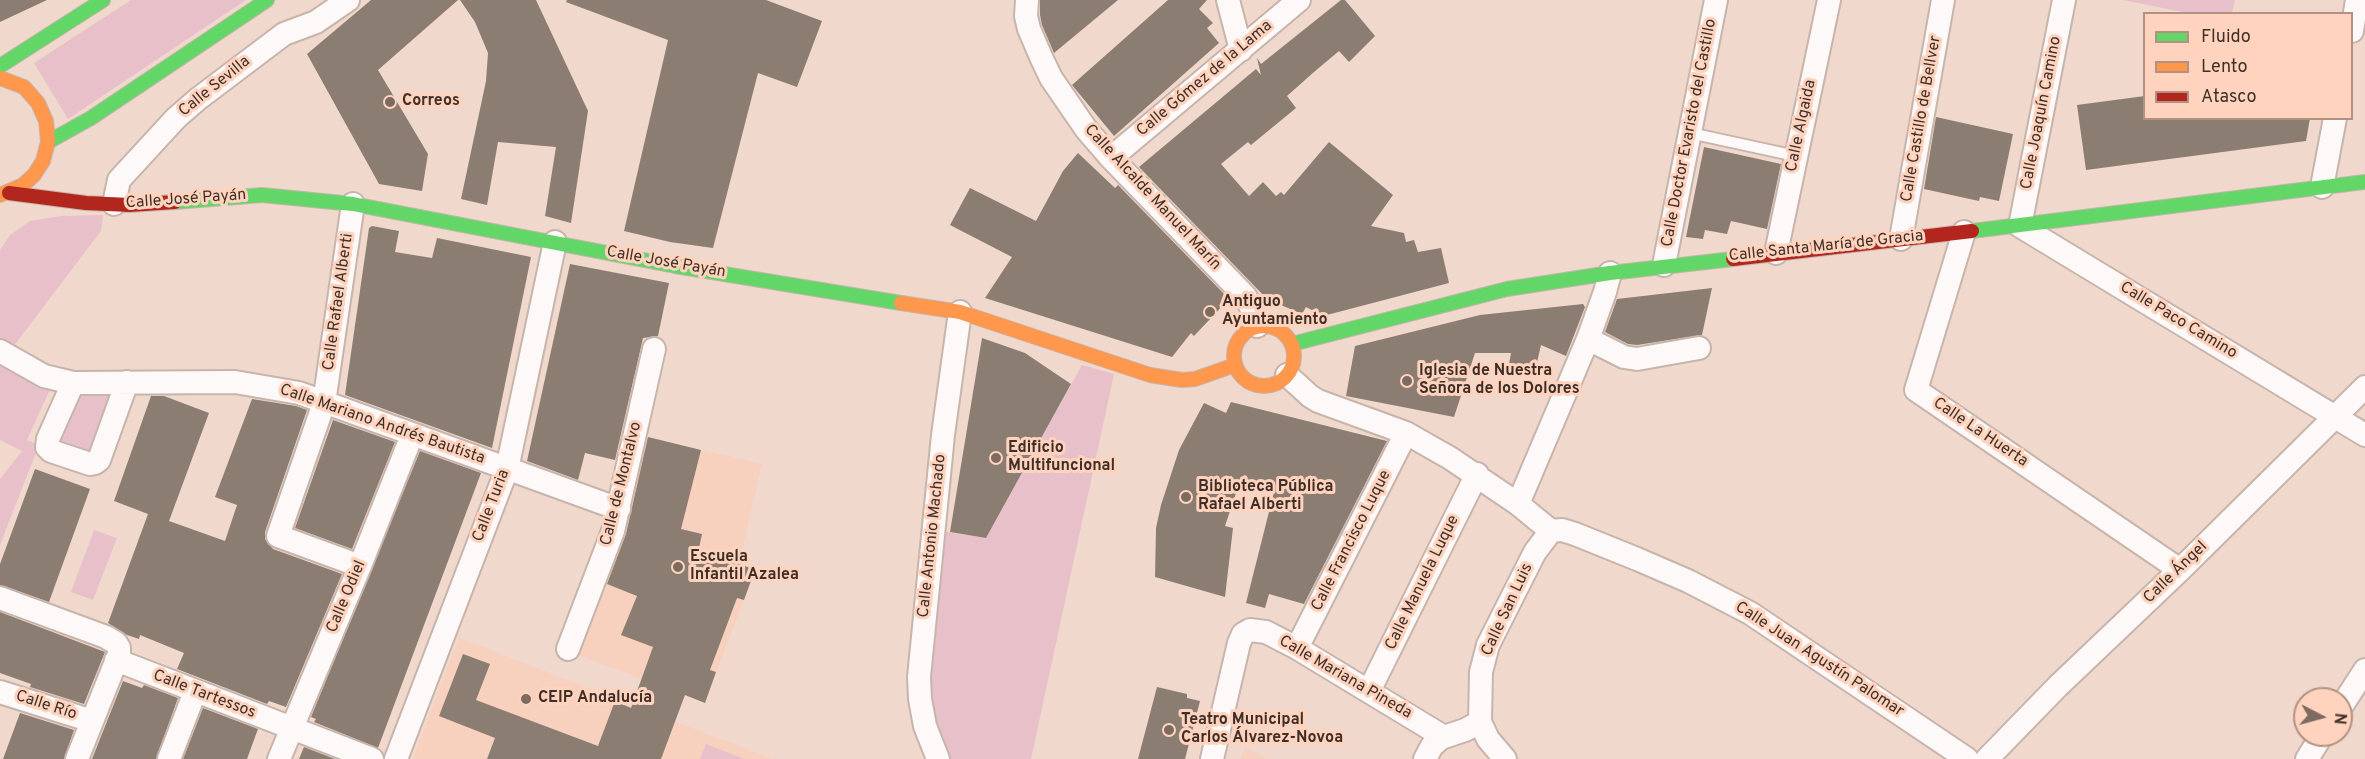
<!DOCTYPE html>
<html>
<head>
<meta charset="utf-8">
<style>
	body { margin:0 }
	#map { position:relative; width:2365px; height:759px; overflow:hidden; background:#f0d8cd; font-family:Overpass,sans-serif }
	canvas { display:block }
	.legend { position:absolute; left:2143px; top:12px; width:210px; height:108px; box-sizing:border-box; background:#ffd3be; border:2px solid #b29182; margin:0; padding:8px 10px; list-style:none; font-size:18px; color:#3f2f27 }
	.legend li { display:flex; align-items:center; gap:12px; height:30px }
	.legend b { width:30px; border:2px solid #b29182 }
	.north { position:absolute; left:2293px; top:687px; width:60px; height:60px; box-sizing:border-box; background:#ffd3be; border:2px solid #b29182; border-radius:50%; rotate:96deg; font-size:16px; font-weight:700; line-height:24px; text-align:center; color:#3f2f27 }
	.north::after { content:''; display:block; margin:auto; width:21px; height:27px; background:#7d6a61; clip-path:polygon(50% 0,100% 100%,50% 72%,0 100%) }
</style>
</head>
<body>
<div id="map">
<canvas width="2365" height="759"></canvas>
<ul class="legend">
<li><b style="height:8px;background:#63d668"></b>Fluido</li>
<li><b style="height:8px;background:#ff974d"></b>Lento</li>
<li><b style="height:8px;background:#b3261e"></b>Atasco</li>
</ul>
<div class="north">N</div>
</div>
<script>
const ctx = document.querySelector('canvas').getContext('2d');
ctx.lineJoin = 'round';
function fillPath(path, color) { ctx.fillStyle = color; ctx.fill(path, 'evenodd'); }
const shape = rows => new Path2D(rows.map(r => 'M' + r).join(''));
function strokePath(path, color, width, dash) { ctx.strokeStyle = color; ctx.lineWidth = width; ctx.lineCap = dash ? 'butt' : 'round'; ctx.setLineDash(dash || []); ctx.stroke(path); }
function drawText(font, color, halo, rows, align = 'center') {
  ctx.font = font + ' Overpass,sans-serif'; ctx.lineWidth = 6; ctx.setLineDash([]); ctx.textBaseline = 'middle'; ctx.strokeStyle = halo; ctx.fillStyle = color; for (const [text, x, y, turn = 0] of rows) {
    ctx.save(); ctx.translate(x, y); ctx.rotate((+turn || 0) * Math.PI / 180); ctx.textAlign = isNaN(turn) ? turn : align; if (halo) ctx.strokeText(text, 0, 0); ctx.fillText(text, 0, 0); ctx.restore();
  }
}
fillPath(shape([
	[643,436,762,464,739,563,755,570,705,703,576,654],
	[459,638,772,759,413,759],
	[1245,747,1267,759,1241,759]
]), '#f7d0be');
fillPath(shape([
	[131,0,246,0,68,119,34,63],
	[2123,0,2235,0,2232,13,2192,14],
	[103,215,101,231,13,347,0,340,0,250,10,235,30,221,61,216],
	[0,358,52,385,27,440,39,445,0,545,0,479,22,451,0,440],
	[1082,365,1114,374,1031,759,946,759,941,747,931,704,928,678,942,531,986,538],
	[119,387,93,457,51,443,77,388],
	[94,530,117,538,93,600,71,592],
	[706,744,744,759,700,759]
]), '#e8c0c9');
fillPath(shape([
	[0,0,47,0,0,22],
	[371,0,458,0,378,70,428,154,422,191,379,184,307,54],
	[460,0,536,0,588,111,571,223,545,216,556,147,498,142,487,205,461,199,486,81,488,53,475,22],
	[567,0,766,0,822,21,797,87,758,73,713,248,670,242,624,231,668,40,566,2],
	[1040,0,1118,0,1054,53,1042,25,1040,15],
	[1168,0,1207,0,1199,9,1213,23,1207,28,1219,43,1114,136,1072,85],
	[1341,0,1345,0,1375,36,1349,62,1339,51,1314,72,1287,96,1296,108,1251,145,1248,142,1221,164,1249,196,1263,182,1276,196,1281,192,1284,195,1329,142,1393,195,1371,226,1404,233,1406,242,1414,240,1418,252,1441,248,1449,283,1323,316,1306,307,1302,314,1267,299,1139,167,1256,69,1261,75,1257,58,1261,64],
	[2145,96,2145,118,2310,118,2306,141,2086,170,2077,105],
	[1936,117,2013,134,1999,201,1980,197,1979,201,1924,189],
	[1704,147,1781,164,1767,229,1731,221,1727,234,1705,230,1703,239,1686,237],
	[1078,153,1115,188,1118,185,1229,299,1194,336,1191,333,1172,357,985,298,1012,257,950,225,970,188,1036,221,1063,171],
	[372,226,399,231,395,252,432,258,437,238,531,257,492,448,345,395,369,228],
	[570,264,669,283,658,336,643,338,615,460,585,453,578,480,527,461],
	[1712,288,1702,335,1637,345,1628,344,1605,332,1617,299],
	[1583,304,1585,307,1566,356,1541,345,1535,371,1509,364,1511,353,1475,353,1454,417,1346,396,1355,346,1480,315],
	[982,338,1025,353,1071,384,986,538,950,532],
	[151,396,164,396,209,413,169,521,225,541,237,505,215,497,252,399,296,406,307,410,265,532,265,539,273,549,342,574,286,707,269,701,267,704,177,669,184,653,140,635,139,639,127,635,108,623,148,514,114,501],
	[1231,402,1387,441,1304,604,1269,594,1265,608,1246,603,1274,492,1239,484,1225,526,1233,528,1225,597,1155,577,1156,528,1161,505,1179,450,1204,403,1226,413],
	[333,420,395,442,352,549,295,528],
	[648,437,701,450,681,529,702,534,699,548,755,570,744,600,737,598,710,670,716,672,705,703,685,695,661,759,487,759,495,738,439,716,463,654,490,664,476,700,598,746,615,701,631,708,653,647,621,635,637,596,607,584,626,534],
	[420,451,481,473,378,748,314,722,316,719,311,717],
	[35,469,90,489,49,602,0,585,0,564],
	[0,612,105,652,84,704,30,687,31,684,0,673],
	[123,681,142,688,144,685,178,698,156,759,92,759],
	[1157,687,1187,694,1187,698,1200,701,1185,759,1138,759],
	[203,708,258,729,247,759,183,759],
	[20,713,74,730,64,759,3,759],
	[304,747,335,759,299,759]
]), '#8c7d72');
const lane = shape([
	[1690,133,1796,156]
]);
const street = shape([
	[1027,0,1026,16,1029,29,1041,57,1051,78,1086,129,1111,158,1245,296,1252,309,1257,326],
	[1228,0,1241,50],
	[2064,0,2020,226,2365,435],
	[2352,31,2357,0],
	[1111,158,1299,0],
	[2322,187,2335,118],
	[114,204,119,180,176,118,198,99,284,34,316,22,348,0],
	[353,204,324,403,278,536,360,566],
	[1964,232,1916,390,2180,570],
	[1901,239,1943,0],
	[1776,253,1829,0],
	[1664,265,1716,0],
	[1588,339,1624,357,1637,359,1699,348],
	[0,351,44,376,73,383,235,382,299,393,619,509],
	[1287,375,1310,396,1318,401,1406,433,1450,458,1518,504,1551,531,1562,530,1575,534,1637,559,1688,581,1750,613,1967,759],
	[73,383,48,439,47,447,51,451,90,464,95,463,99,460,127,382],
	[1518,504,1588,339,1605,292,1610,273],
	[0,598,106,637,116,643,119,648,119,654,77,759],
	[1297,648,1406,433],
	[568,649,613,531,654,349],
	[116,660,372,759],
	[1369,691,1477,474],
	[0,692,92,721],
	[2341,707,2365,670],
	[169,759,195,692],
	[279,759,360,566,412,435],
	[396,759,507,469,555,242],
	[938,759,925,726,920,699,919,677,943,435,960,312],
	[1212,759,1239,643,1243,634,1250,630,1266,632,1297,648,1444,737],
	[1425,759,1432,746,1441,738,1465,730,1480,722],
	[1505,759,1488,739,1480,722,1481,672,1488,645,1535,552,1551,531],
	[1987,759,2058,686,2180,570,2365,387],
	[2307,759,2322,735]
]);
const fast = shape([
	[0,66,103,0],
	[48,142,91,118,267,0],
	[175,202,262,195,353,204,675,266,901,303],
	[1972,231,2365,182],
	[1292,344,1507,289,1610,273,1733,259]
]);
const slow = shape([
	[0,78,24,87,38,103,46,121,48,142,43,161,34,175,23,185,0,195],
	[901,303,960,312,1150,375,1182,380,1195,379,1235,365],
	'1234 356a30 30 0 1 1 60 0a30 30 0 1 1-60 0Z'
]);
const jam = shape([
	[9,193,86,203,129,205,175,202],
	[1733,259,1972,231]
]);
strokePath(lane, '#c7b4ab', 14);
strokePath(street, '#c7b4ab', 26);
strokePath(fast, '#c7b4ab', 16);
strokePath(slow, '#c7b4ab', 16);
strokePath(jam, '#c7b4ab', 16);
strokePath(lane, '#fdf9f8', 10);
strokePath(street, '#fdf9f8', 22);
strokePath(fast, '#63d668', 14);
strokePath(slow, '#ff974d', 14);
strokePath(jam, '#b3261e', 14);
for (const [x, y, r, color] of [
	[390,102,6,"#7d6a61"],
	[1210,312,6,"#7d6a61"],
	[1407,381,6,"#7d6a61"],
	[996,458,6,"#7d6a61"],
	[1186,497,6,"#7d6a61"],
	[678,567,6,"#7d6a61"],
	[526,699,6,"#7d6a61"],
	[1169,730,6,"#7d6a61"]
]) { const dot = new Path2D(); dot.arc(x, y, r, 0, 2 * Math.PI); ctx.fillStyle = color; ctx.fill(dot); strokePath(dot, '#ffd3be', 2); }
drawText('16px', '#3f2f27', '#ffd3be', [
	["Calle Gómez de la Lama",1205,79,-40],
	["Calle Sevilla",215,87,-39],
	["Calle Joaquín Camino",2042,113,-79],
	["Calle Castillo de Bellver",1922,119,-80],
	["Calle Algaida",1802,126,-78],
	["Calle Doctor Evaristo del Castillo",1690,133,-79],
	["Calle Alcalde Manuel Marín",1152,198,47],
	["Calle José Payán",186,200,-4],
	["Calle Santa María de Gracia",1826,247,-6],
	["Calle José Payán",666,263,10],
	["Calle Rafael Alberti",339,302,-82],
	["Calle Paco Camino",2178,321,31],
	["Calle Mariano Andrés Bautista",382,425,19],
	["Calle La Huerta",1980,433,34],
	["Calle de Montalvo",622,484,-76],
	["Calle Turia",492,506,-69],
	["Calle Antonio Machado",933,536,-84],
	["Calle Francisco Luque",1352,541,-63],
	["Calle Ángel",2176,573,-44],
	["Calle Manuela Luque",1423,583,-64],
	["Calle Odiel",347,597,-67],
	["Calle San Luis",1508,610,-65],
	["Calle Juan Agustín Palomar",1819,660,33],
	["Calle Mariana Pineda",1345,678,30],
	["Calle Tartessos",204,695,21],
	["Calle Río",46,706,18]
]);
drawText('bold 16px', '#3f2f27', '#ffd3be', [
	["Correos",402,102],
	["Antiguo",1222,303],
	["Ayuntamiento",1222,321],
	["Iglesia de Nuestra",1419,372],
	["Señora de los Dolores",1419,390],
	["Edificio",1008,449],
	["Multifuncional",1008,467],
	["Biblioteca Pública",1198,488],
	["Rafael Alberti",1198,506],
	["Escuela",690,558],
	["Infantil Azalea",690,576],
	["CEIP Andalucía",538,699],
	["Teatro Municipal",1181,721],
	["Carlos Álvarez-Novoa",1181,739]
], 'left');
</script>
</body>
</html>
